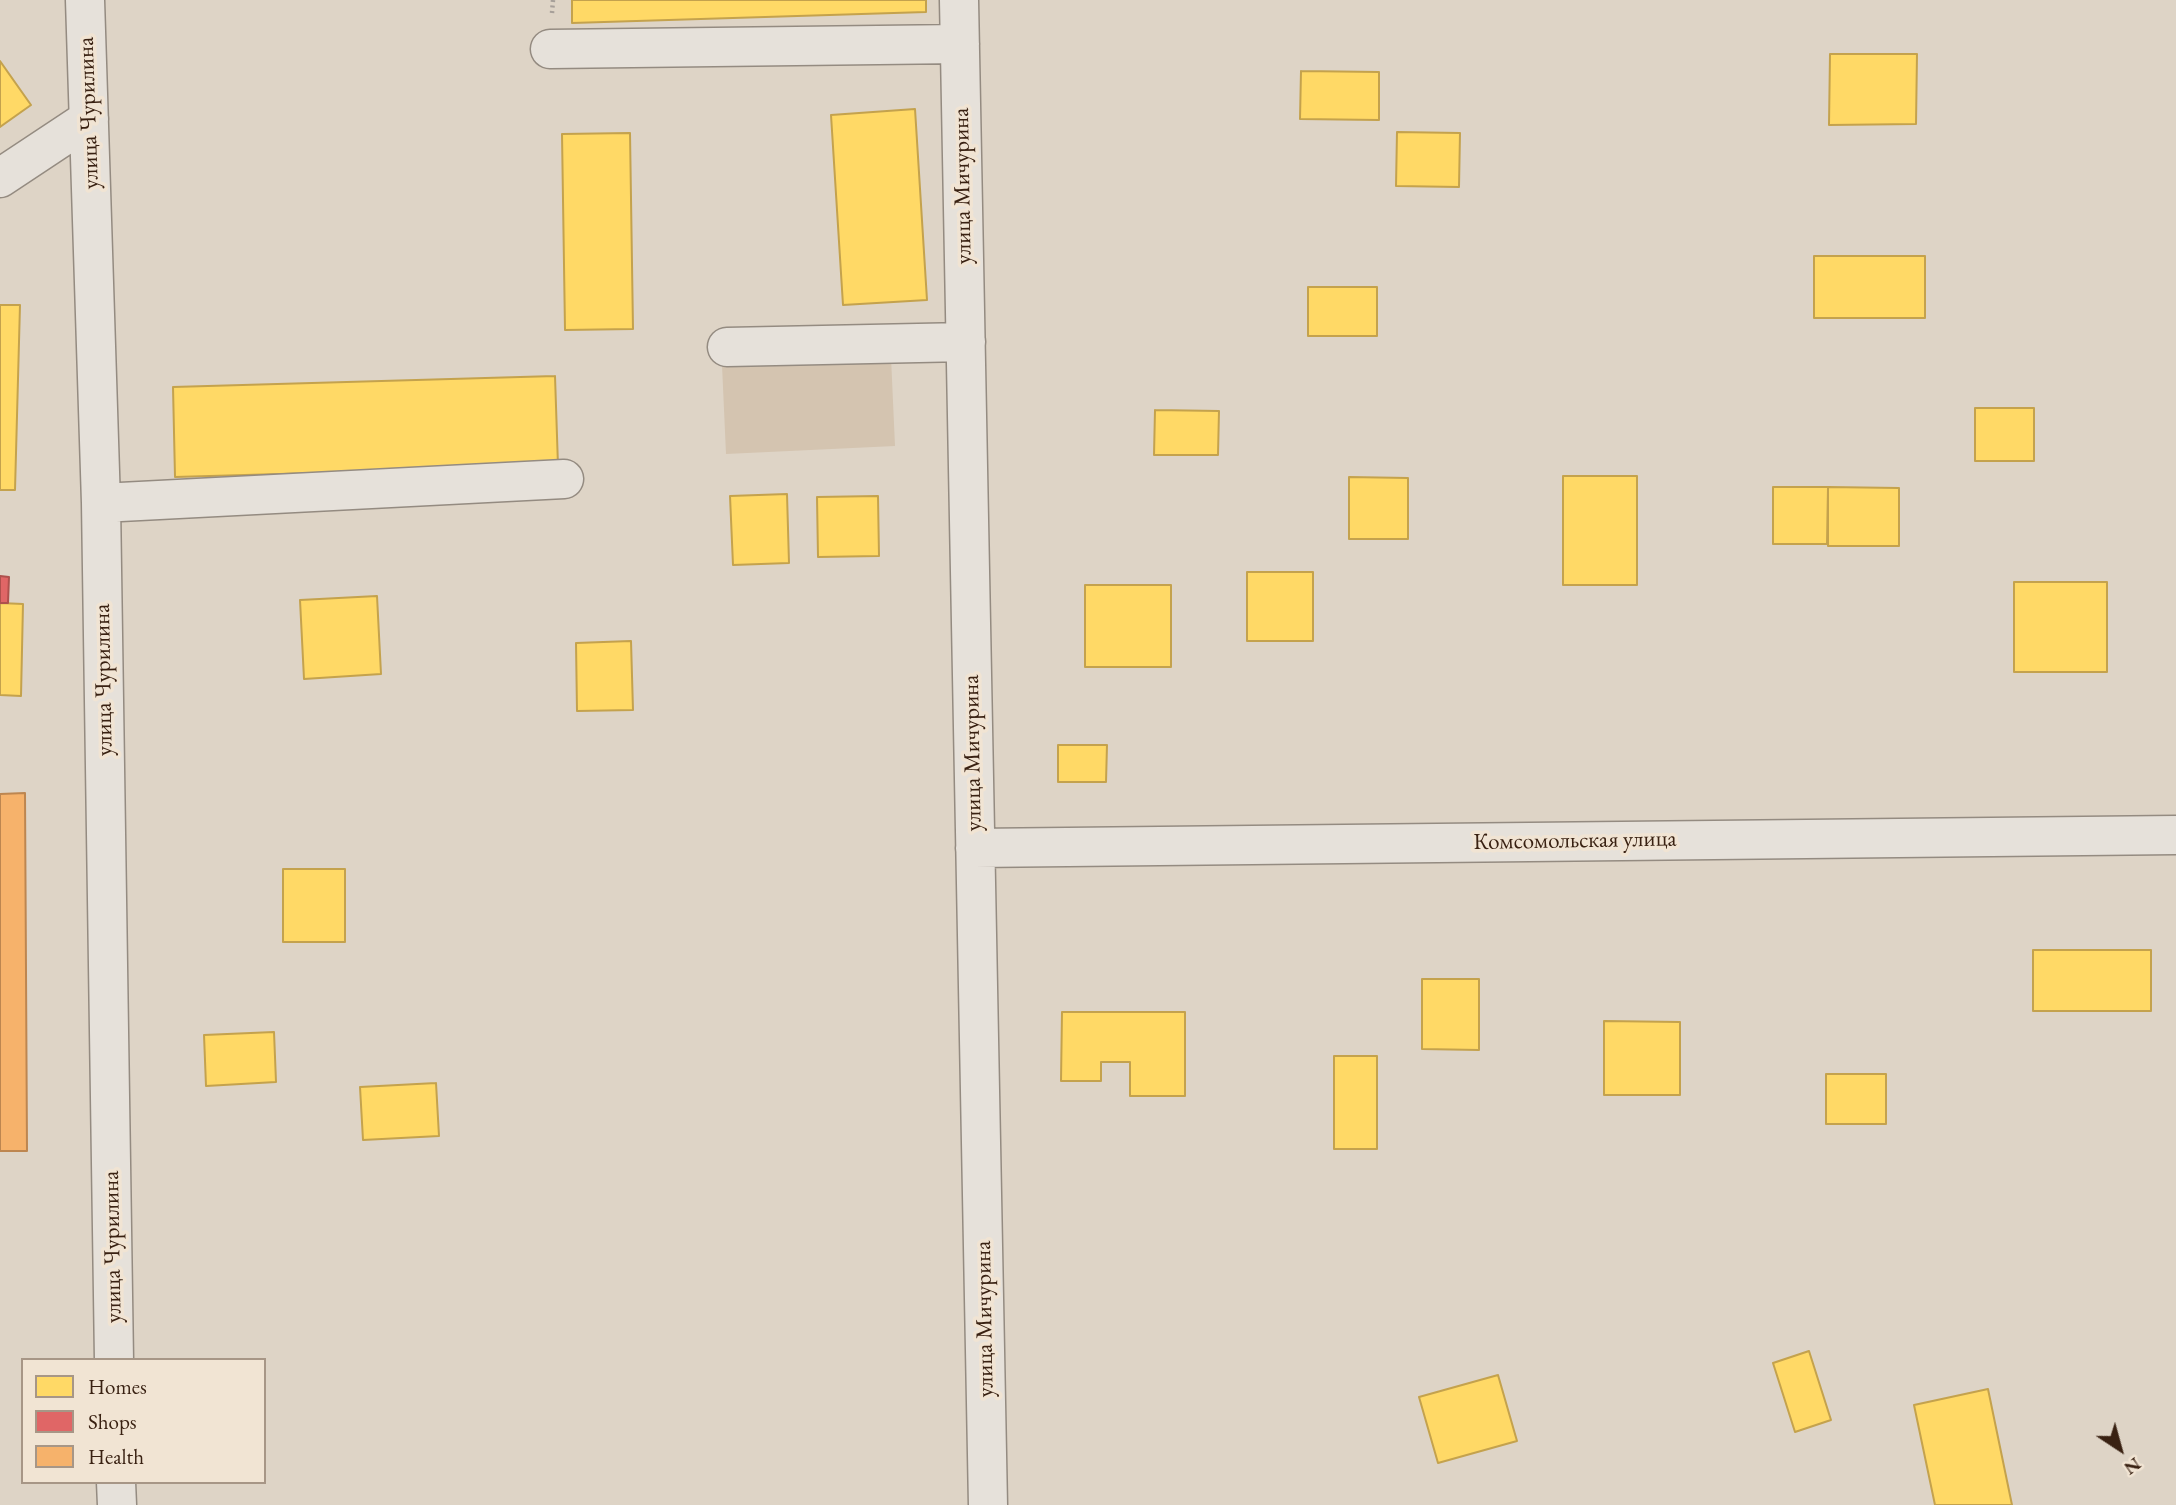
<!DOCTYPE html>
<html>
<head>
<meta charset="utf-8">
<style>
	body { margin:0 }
	#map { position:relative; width:2176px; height:1505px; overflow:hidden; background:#ded4c6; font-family:"EB Garamond",serif }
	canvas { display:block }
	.legend { position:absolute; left:21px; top:1358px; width:245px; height:126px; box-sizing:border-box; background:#f1e4d3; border:2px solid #a79686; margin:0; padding:9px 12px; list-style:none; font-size:21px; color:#392112 }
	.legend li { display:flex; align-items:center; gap:14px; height:35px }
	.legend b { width:35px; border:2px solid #a79686 }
	.north { position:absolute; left:2085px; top:1414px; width:70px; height:70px; -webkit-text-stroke:5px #f1e4d3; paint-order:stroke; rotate:144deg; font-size:19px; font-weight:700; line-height:28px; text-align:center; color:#392112 }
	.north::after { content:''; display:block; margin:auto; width:24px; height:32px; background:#392112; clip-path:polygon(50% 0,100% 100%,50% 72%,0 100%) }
</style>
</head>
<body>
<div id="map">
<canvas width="2176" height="1505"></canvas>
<ul class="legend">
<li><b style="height:19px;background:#ffd966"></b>Homes</li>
<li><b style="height:19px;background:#e06666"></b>Shops</li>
<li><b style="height:19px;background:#f6b26b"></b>Health</li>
</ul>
<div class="north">N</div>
</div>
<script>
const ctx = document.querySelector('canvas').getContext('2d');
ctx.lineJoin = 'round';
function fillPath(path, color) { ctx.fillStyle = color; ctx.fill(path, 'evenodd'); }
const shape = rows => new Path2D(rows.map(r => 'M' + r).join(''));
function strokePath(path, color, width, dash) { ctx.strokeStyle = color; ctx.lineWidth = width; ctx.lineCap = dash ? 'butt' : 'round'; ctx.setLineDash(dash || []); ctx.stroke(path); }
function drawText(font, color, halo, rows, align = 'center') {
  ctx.font = font + ' "EB Garamond",serif'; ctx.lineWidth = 7; ctx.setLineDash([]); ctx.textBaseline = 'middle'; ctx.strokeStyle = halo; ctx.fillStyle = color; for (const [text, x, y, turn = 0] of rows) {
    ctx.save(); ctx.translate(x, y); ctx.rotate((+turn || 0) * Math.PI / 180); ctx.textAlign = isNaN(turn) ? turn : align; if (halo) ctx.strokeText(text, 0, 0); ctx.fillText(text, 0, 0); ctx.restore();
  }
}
fillPath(shape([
	[891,357,895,446,726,454,722,365]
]), '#d4c4b0');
const homes = shape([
	[572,0,926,0,926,12,572,23,572,0],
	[1830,54,1917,54,1916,124,1829,125,1830,54],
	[0,61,31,105,0,127,0,61],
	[1301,71,1379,72,1379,120,1300,119,1301,71],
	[915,109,927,300,843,305,831,115,915,109],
	[1397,132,1460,133,1459,187,1396,186,1397,132],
	[630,133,633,329,565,330,562,134,630,133],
	[1814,256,1925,256,1925,318,1814,318,1814,256],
	[1308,287,1377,287,1377,336,1308,336,1308,287],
	[0,305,20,305,15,490,0,490,0,305],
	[555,376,558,466,175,477,173,387,555,376],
	[1975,408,2034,408,2034,461,1975,461,1975,408],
	[1155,410,1219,411,1218,455,1154,455,1155,410],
	[1563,476,1637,476,1637,585,1563,585,1563,476],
	[1349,477,1408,478,1408,539,1349,539,1349,477],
	[1773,487,1828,487,1827,544,1773,544,1773,487],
	[1828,487,1899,488,1899,546,1828,546,1828,487],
	[787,494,789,563,733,565,730,496,787,494],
	[878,496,879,556,818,557,817,497,878,496],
	[1247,572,1313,572,1313,641,1247,641,1247,572],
	[2014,582,2107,582,2107,672,2014,672,2014,582],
	[1085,585,1171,585,1171,667,1085,667,1085,585],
	[377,596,381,674,304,679,300,600,377,596],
	[0,603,23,604,21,696,0,695,0,603],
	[631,641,633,710,577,711,576,643,631,641],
	[1058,745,1107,745,1106,782,1058,782,1058,745],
	[283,869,345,869,345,942,283,942,283,869],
	[2033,950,2151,950,2151,1011,2033,1011,2033,950],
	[1422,979,1479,979,1479,1050,1422,1049,1422,979],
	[1062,1012,1185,1012,1185,1096,1130,1096,1130,1062,1101,1062,1101,1081,1061,1081,1062,1012],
	[1604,1021,1680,1022,1680,1095,1604,1095,1604,1021],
	[274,1032,276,1082,206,1086,204,1035,274,1032],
	[1334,1056,1377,1056,1377,1149,1334,1149,1334,1056],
	[1826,1074,1886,1074,1886,1124,1826,1124,1826,1074],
	[436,1083,439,1136,363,1140,360,1087,436,1083],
	[1809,1351,1831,1420,1795,1432,1773,1363,1809,1351],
	[1498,1375,1517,1441,1438,1463,1419,1397,1498,1375],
	[1988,1389,2012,1505,1935,1505,1914,1405,1988,1389]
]);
fillPath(homes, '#ffd966');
strokePath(homes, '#c4a24d', 2);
const shops = shape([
	[0,576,9,577,8,603,0,603,0,576]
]);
fillPath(shops, '#e06666');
strokePath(shops, '#ae514d', 2);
const health = shape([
	[25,793,27,1151,0,1151,0,794,25,793]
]);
fillPath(health, '#f6b26b');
strokePath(health, '#bd8650', 2);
const minor = shape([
	[85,0,101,503,114,1360],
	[959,0,988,1505],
	[550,49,960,44],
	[0,178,89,119],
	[727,347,966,342],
	[101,503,564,479],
	[975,848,2176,835],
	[116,1482,117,1505]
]);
strokePath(minor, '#948b81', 41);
strokePath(shape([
	[552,13,553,0]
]), '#a69f99', 4.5, [2, 3.5]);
strokePath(minor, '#e6e1da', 38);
drawText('23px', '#392112', '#f1e4d3', [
	["улица Чурилина",89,113,-92],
	["улица Мичурина",963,186,-91],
	["улица Чурилина",104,680,-91],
	["улица Мичурина",973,753,-91],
	["Комсомольская улица",1575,841,-1],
	["улица Чурилина",113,1247,-91],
	["улица Мичурина",985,1319,-91]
]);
</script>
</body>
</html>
